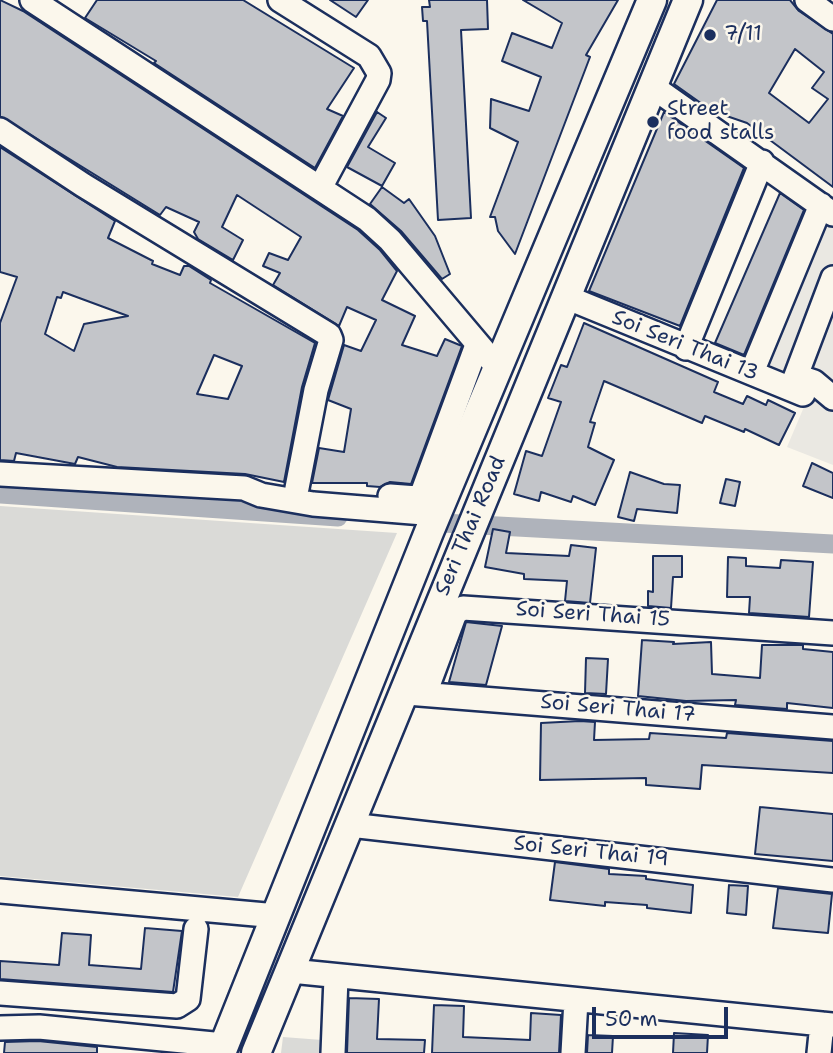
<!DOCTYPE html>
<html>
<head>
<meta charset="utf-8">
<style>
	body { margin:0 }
	#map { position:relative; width:833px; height:1053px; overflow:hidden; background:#fbf7ec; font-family:"Shantell Sans",sans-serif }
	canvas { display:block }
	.scale { position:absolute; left:592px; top:1007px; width:136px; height:32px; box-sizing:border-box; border:4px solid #1b2f5e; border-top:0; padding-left:9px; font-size:21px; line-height:24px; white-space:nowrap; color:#1b2f5e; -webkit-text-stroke:5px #fbf7ec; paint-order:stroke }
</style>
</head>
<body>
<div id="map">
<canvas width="833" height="1053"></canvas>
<div class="scale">50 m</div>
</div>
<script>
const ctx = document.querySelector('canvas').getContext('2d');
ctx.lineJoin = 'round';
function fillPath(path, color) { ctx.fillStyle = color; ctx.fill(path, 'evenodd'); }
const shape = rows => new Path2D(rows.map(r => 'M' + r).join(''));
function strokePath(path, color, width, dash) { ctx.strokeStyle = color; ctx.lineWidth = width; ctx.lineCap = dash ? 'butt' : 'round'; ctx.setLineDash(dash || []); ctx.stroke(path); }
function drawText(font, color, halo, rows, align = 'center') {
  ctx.font = font + ' "Shantell Sans",sans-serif'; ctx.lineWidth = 5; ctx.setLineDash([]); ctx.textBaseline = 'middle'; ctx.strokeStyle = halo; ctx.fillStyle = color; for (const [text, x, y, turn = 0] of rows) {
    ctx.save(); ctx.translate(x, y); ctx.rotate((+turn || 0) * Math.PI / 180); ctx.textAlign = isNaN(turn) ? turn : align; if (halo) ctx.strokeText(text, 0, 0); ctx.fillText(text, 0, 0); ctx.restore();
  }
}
fillPath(shape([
	[824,220,833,227,833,465,787,447,812,388,763,365]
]), '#eae8e2');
fillPath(shape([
	[0,506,397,533,238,897,0,876],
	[283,1037,322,1040,320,1053,281,1053]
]), '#dadad7');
strokePath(shape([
	[0,494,338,517],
	[424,522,833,544]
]), '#afb3bb', 19);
const building = shape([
	[0,0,23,11,358,230,380,250,397,271,382,300,415,316,402,345,437,356,445,339,462,346,411,484,390,482,380,487,367,486,367,483,312,483,319,448,344,452,351,409,328,400,344,345,361,351,376,320,347,307,339,326,273,285,280,273,263,266,269,253,288,260,301,237,237,195,222,227,243,240,233,260,198,239,194,232,199,222,166,207,160,215,0,116,0,0],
	[97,0,243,0,354,68,327,109,343,116,315,168,154,63,156,61,85,18,97,0],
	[330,0,368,0,356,17,330,0],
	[429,0,487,0,488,29,461,30,471,218,438,220,427,21,423,21,422,7,430,7,429,0],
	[523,0,618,0,586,55,590,57,515,254,498,231,495,217,490,217,518,142,490,128,491,99,529,111,541,77,502,61,512,33,552,48,562,23,523,0],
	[717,0,790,0,799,11,833,34,833,187,747,123,712,111,674,84,717,0],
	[795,49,824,72,812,88,828,99,809,123,769,93,795,49],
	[377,112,386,118,368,147,395,163,382,186,347,167,377,112],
	[664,112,744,168,680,326,589,291,664,112],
	[0,147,115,221,108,238,153,261,152,264,180,275,184,266,189,266,211,280,210,283,315,343,302,387,284,482,245,474,117,467,78,457,75,464,16,453,14,461,0,460,0,323,17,277,0,272,0,147],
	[63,292,128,316,84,324,74,351,45,334,57,297,61,298,63,292],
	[214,355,242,366,228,399,197,394,214,355],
	[382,187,404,203,409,199,435,236,450,274,442,279,401,231,370,204,382,187],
	[780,193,804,210,744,355,715,343,780,193],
	[584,323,718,382,714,392,743,404,747,396,766,405,768,400,795,413,779,445,745,429,744,432,705,416,702,423,604,381,590,422,595,423,588,447,614,460,595,505,573,496,571,502,541,492,539,501,514,494,526,451,542,456,561,402,548,398,561,365,567,367,584,323],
	[812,463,833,473,833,498,803,486,812,463],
	[630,472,664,484,680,485,677,513,637,509,634,521,618,517,630,472],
	[726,479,740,482,735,506,720,503,726,479],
	[493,529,510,532,506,553,569,556,571,545,596,548,590,603,565,601,567,581,524,579,524,574,485,567,493,529],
	[653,556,682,556,682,577,673,577,671,608,648,606,648,591,653,592,653,556],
	[728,557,746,558,746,566,780,568,781,560,813,562,809,617,749,613,750,597,727,597,728,557],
	[466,622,502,626,486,685,449,682,466,622],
	[642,640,674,642,673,644,711,642,712,674,760,678,762,645,803,645,803,649,833,652,833,708,787,703,787,709,735,705,736,700,686,701,638,696,642,640],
	[586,658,608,659,606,694,585,693,586,658],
	[580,721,595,722,594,740,649,739,650,733,726,738,727,733,833,741,833,773,702,765,700,789,646,785,646,778,540,780,541,723,580,721],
	[760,807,833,814,833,861,755,854,760,807],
	[555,862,609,869,609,874,646,876,646,879,693,885,691,913,647,908,647,905,605,902,605,906,550,900,555,862],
	[729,885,748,886,746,915,727,913,729,885],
	[778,888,832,894,828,933,773,928,778,888],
	[145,928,182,931,173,992,0,979,0,961,59,965,62,933,91,935,89,965,141,969,145,928],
	[349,998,379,999,377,1039,425,1040,424,1053,347,1053,349,998],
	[434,1005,464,1006,463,1037,530,1040,531,1013,561,1015,559,1053,432,1053,434,1005],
	[674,1033,708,1035,707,1053,673,1053,674,1033],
	[588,1035,613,1036,612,1053,587,1053,588,1035],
	[38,1041,97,1047,97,1053,4,1053,5,1042,38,1041]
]);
fillPath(building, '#c3c5c9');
strokePath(building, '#1b2f5e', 2);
const minor = shape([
	[32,0,367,219,390,240,499,369],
	[280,0,369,56,379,73,378,80,320,188],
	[807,0,833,19],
	[653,87,833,214],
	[0,130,83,185,329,335,331,340,316,390,297,488],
	[566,297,803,394],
	[686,348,762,162],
	[752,372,821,205],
	[796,376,814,382,833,398],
	[791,389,833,278],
	[0,474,244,488,261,495,313,504,436,514],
	[390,496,417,498,422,494,477,345],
	[403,692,430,680,455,613,463,608,833,633],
	[407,693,833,727],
	[350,825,833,880],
	[0,891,277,916],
	[291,971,833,1025],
	[0,993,177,1006,188,999,196,929],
	[0,1028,39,1027,224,1045],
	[333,1053,336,978],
	[573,1053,576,1000],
	[819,1053,822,1024]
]);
const major = shape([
	[221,1053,429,532,652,0],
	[256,1053,688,0]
]);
strokePath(minor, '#1b2f5e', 28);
strokePath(major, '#1b2f5e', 33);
strokePath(minor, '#fbf7ec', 23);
strokePath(major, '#fbf7ec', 28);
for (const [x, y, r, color] of [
	[710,35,7,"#1b2f5e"],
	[653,122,7,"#1b2f5e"]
]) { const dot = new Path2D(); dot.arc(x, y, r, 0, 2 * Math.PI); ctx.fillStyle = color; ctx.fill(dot); strokePath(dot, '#fbf7ec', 2.5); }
drawText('21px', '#1b2f5e', '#fbf7ec', [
	["7/11",724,35],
	["Street",667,110],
	["food stalls",667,134]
], 'left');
drawText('21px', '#1b2f5e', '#fbf7ec', [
	["Soi Seri Thai 13",685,346,22],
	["Seri Thai Road",471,526,-67],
	["Soi Seri Thai 15",593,615,4],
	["Soi Seri Thai 17",618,709,5],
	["Soi Seri Thai 19",591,852,6]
]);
</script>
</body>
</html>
